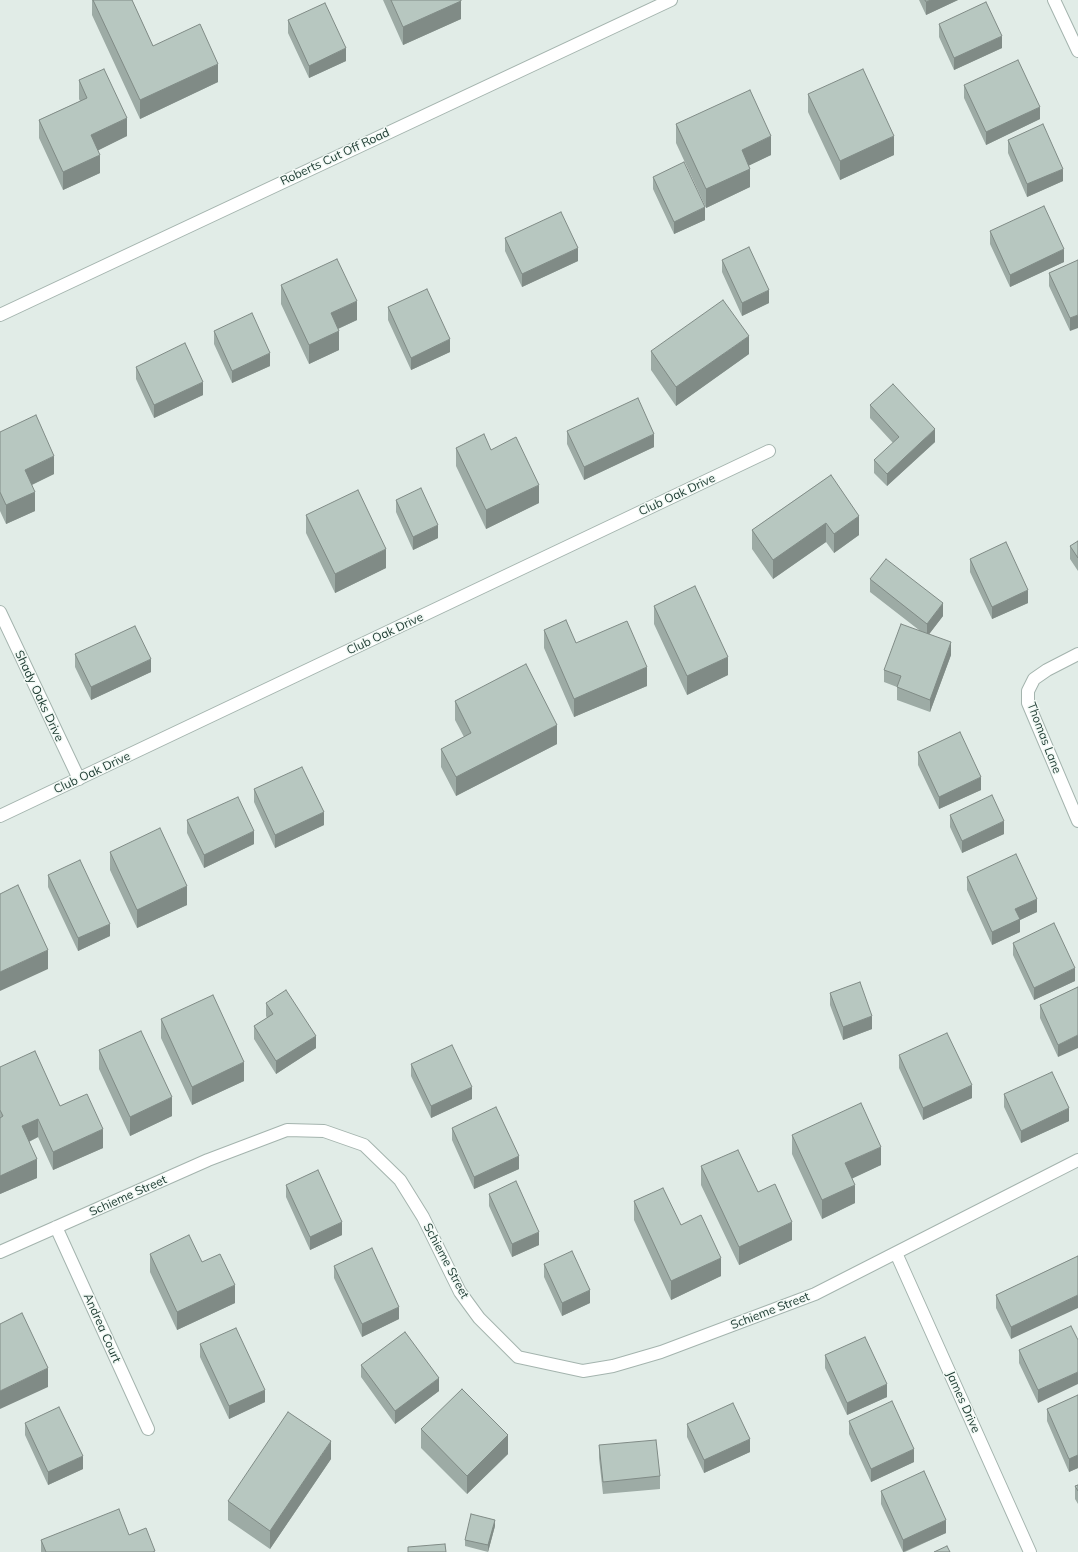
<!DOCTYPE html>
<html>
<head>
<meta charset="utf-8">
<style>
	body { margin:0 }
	canvas { display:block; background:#e1ece7 }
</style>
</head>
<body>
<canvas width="1078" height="1552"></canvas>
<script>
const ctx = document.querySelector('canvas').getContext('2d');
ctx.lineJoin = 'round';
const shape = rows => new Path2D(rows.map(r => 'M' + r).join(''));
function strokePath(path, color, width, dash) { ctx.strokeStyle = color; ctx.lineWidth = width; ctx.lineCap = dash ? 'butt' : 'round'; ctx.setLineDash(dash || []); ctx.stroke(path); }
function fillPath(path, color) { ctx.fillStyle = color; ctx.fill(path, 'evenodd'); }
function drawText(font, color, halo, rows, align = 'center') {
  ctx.font = font + ' Mulish,sans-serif'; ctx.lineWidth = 3; ctx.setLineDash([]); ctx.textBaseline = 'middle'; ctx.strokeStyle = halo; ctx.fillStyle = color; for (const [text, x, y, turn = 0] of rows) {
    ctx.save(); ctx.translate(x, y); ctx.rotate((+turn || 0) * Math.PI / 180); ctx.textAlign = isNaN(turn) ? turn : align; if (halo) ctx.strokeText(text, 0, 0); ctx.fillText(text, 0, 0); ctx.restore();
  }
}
const minor = shape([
	[1054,0,1078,51],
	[0,612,79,779],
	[1078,654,1047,670,1034,679,1028,691,1028,703,1078,821],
	[0,816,769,451],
	[56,1227,148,1429],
	[0,1252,208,1160,287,1130,324,1131,364,1145,400,1180,423,1217,460,1292,479,1318,518,1357,583,1371,613,1366,661,1352,815,1294,1078,1160],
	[896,1253,1030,1552]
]);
const tertiary = shape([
	[0,315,671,0]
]);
strokePath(minor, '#a4b4ae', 14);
strokePath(tertiary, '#a4b4ae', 14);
strokePath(minor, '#fff', 12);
strokePath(tertiary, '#fff', 12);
fillPath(shape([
	[92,0,132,0,153,46,218,82,140,119,92,15],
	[383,0,461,0,461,19,403,45],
	[919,0,958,0,926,15],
	[288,20,346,61,309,78,288,33],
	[939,24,1002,48,954,70,939,37],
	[79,80,127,136,98,150,100,173,63,190,39,138,39,120,80,101,79,99],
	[964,85,1040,119,986,145,964,98],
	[808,94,894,155,840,180,808,112],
	[676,124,771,155,749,165,750,187,706,208,676,143],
	[1008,140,1063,181,1027,197,1008,153],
	[653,177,705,220,674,234,653,189],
	[990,231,1064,262,1010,287,990,244],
	[505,238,578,261,522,287,505,251],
	[722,260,769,303,742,316,722,272],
	[1078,260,1070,331,1049,286,1049,273],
	[281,285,357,320,338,329,339,350,309,364,281,304],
	[388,307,450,352,411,370,388,320],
	[214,331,270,366,232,383,214,344],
	[651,351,749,354,676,406,651,370],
	[136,367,203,395,154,418,136,379],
	[870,405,935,442,887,486,874,473,874,460,893,443,870,418],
	[567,431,654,447,584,480,567,444],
	[0,432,54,474,32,485,35,511,6,524,0,511],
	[456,448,491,450,539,503,486,529,456,466],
	[831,475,859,535,834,553,826,542,773,579,752,549,752,530],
	[396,500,438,538,413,550,396,512],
	[306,515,386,568,335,593,306,533],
	[1078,541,1078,571,1070,559,1070,546],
	[970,559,1028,603,992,619,970,572],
	[870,579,943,616,929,634,951,655,930,712,897,700,897,687,884,682,884,670,919,630,870,592],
	[654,606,728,675,687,695,654,624],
	[544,630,576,643,647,686,574,717,544,648],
	[75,654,151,672,91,700,75,667],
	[455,701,557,744,456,796,441,767,441,749,464,737,455,720],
	[918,752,981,790,939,809,918,765],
	[254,789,324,825,275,848,254,802],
	[950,815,1004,834,962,853,950,827],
	[187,820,254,844,204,868,187,833],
	[110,852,187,905,137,928,110,870],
	[48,875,110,936,78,951,48,887],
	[967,877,1037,912,1020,920,1020,932,992,945,967,890],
	[1013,943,1075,981,1034,1000,1013,955],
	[1078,987,1058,1057,1040,1018,1040,1005],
	[830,993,872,1029,843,1040,830,1005],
	[266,1003,316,1048,276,1074,254,1039,254,1026,267,1018,266,1016],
	[161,1019,244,1081,192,1105,161,1038],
	[99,1050,172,1116,130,1136,99,1069],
	[899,1055,972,1098,923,1120,899,1068],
	[411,1064,472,1099,431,1118,411,1076],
	[0,1067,60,1106,103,1148,53,1170,38,1137,29,1142,37,1178,0,1194],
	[1004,1094,1069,1121,1021,1143,1004,1107],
	[452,1128,519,1169,474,1189,452,1140],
	[792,1135,881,1165,852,1178,855,1203,822,1219,792,1154],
	[701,1166,758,1192,792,1240,739,1265,701,1185],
	[286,1185,342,1235,310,1250,286,1197],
	[489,1194,539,1245,512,1257,489,1206],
	[634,1201,681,1225,721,1276,671,1300,634,1220],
	[150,1254,235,1303,177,1330,150,1272],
	[1078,1256,1011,1339,996,1308,996,1295],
	[544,1264,590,1303,562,1316,544,1277],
	[334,1266,399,1319,362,1337,334,1278],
	[1078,1340,1038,1403,1019,1363,1019,1350],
	[200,1344,265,1402,229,1419,200,1357],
	[825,1355,887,1397,847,1415,825,1368],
	[361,1365,439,1391,395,1424,361,1377],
	[1078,1395,1078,1468,1069,1472,1047,1421,1047,1409],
	[849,1421,914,1462,871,1482,849,1434],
	[25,1423,83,1469,48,1485,25,1435],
	[687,1424,750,1452,704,1473,687,1437],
	[421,1429,508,1454,467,1494,421,1448],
	[599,1445,660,1476,660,1489,603,1494,599,1458],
	[331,1459,270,1549,228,1520,228,1501],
	[1078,1485,1078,1504,1075,1499,1075,1486],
	[881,1491,946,1533,905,1552,903,1552,881,1504],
	[495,1526,488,1552,465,1546,465,1540],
	[129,1535,155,1552,41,1552,41,1540]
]), '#9daba5');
fillPath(shape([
	[931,0,958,0,926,15,926,2],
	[461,1,461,19,403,45,403,27],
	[1002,36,1002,48,954,70,954,58],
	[346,48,346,61,309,78,309,66],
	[218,64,218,82,140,119,140,100],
	[1040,107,1040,119,986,145,986,132],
	[127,118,127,136,91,154,91,135],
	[771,136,771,155,742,169,742,150],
	[894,136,894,155,840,180,840,161],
	[100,155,100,173,63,190,63,172],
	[750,169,750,187,706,208,706,189],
	[1063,169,1063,181,1027,197,1027,184],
	[705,207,705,220,674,234,674,222],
	[578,248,578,261,522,287,522,274],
	[1064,249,1064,262,1010,287,1010,275],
	[769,290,769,303,742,316,742,303],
	[357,301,357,320,331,332,331,313],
	[1078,315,1078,328,1070,331,1070,318],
	[339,331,339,350,309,364,309,345],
	[749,336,749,354,676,406,676,387],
	[450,339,450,352,411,370,411,358],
	[270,353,270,366,232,383,232,371],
	[203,382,203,395,154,418,154,405],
	[935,429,935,442,887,486,887,474],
	[654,434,654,447,584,480,584,467],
	[54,456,54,474,25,488,25,470],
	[539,485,539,503,486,529,486,510],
	[35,492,35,511,6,524,6,505],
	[859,516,859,535,834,553,834,534],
	[826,523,826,542,773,579,773,560],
	[438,525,438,538,413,550,413,537],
	[386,549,386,568,335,593,335,574],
	[1028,590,1028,603,992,619,992,607],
	[943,603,943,616,927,637,927,624],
	[951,642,951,655,930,712,930,700],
	[728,657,728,675,687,695,687,676],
	[151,659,151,672,91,700,91,687],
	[647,667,647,686,574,717,574,699],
	[557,725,557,744,456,796,456,777],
	[981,777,981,790,939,809,939,797],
	[324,812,324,825,275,848,275,835],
	[1004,821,1004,834,962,853,962,841],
	[254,831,254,844,204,868,204,855],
	[187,886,187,905,137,928,137,910],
	[1037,899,1037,912,1020,920,1020,932,992,945,992,932,1015,909],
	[110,924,110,936,78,951,78,938],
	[48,950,48,969,0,991,0,972],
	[1075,968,1075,981,1034,1000,1034,988],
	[872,1016,872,1029,843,1040,843,1027],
	[1078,1035,1078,1048,1058,1057,1058,1045],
	[316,1036,316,1048,276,1074,276,1061],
	[244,1062,244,1081,192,1105,192,1087],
	[972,1085,972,1098,923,1120,923,1108],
	[472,1087,472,1099,431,1118,431,1106],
	[172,1097,172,1116,130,1136,130,1117],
	[1069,1108,1069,1121,1021,1143,1021,1131],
	[38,1119,38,1137,22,1145,22,1126],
	[103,1129,103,1148,53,1170,53,1152],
	[881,1147,881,1165,845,1182,845,1163],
	[519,1156,519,1169,474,1189,474,1177],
	[37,1159,37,1178,0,1194,0,1176],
	[855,1185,855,1203,822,1219,822,1200],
	[342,1222,342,1235,310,1250,310,1237],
	[792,1222,792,1240,739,1265,739,1247],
	[539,1232,539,1245,512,1257,512,1244],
	[721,1258,721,1276,671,1300,671,1281],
	[235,1285,235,1303,177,1330,177,1312],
	[590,1290,590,1303,562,1316,562,1303],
	[1078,1295,1078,1308,1011,1339,1011,1327],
	[399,1307,399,1319,362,1337,362,1324],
	[48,1368,48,1387,0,1409,0,1391],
	[1078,1372,1078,1384,1038,1403,1038,1390],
	[439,1378,439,1391,395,1424,395,1411],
	[887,1384,887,1397,847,1415,847,1403],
	[265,1390,265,1402,229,1419,229,1406],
	[508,1435,508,1454,467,1494,467,1476],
	[750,1439,750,1452,704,1473,704,1460],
	[331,1441,331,1459,270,1549,270,1531],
	[914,1449,914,1462,871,1482,871,1469],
	[1078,1455,1078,1468,1069,1472,1069,1459],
	[83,1456,83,1469,48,1485,48,1472],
	[495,1520,495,1526,488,1552,488,1545],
	[946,1520,946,1533,903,1552,903,1540]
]), '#808b86');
const building = shape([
	[93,0,132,0,153,46,200,24,218,64,140,100,93,0],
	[391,0,461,0,461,1,403,27,391,0],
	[925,0,931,0,926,2,925,0],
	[986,2,1002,36,954,58,939,24,986,2],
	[325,3,346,48,309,66,288,20,325,3],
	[1018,60,1040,107,986,132,964,85,1018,60],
	[104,69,127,118,91,135,100,155,63,172,39,120,87,98,79,80,104,69],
	[863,69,894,136,840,161,808,94,863,69],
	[750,90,771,136,742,150,750,169,706,189,676,124,750,90],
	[1043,124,1063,169,1027,184,1008,140,1043,124],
	[684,162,705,207,674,222,653,177,684,162],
	[1044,206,1064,249,1010,275,990,231,1044,206],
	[561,212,578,248,522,274,505,238,561,212],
	[749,247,769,290,742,303,722,260,749,247],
	[337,259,357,301,331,313,339,331,309,345,281,285,337,259],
	[1078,260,1078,315,1070,318,1049,273,1078,260],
	[427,289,450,339,411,358,388,307,427,289],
	[723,300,749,336,676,387,651,351,723,300],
	[252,313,270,353,232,371,214,331,252,313],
	[185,343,203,382,154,405,136,367,185,343],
	[893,384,935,429,887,474,874,460,899,437,870,405,893,384],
	[638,398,654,434,584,467,567,431,638,398],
	[36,415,54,456,25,470,35,492,6,505,0,492,0,432,36,415],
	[484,434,491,450,516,437,539,485,486,510,456,448,484,434],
	[831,475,859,516,834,534,826,523,773,560,752,530,831,475],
	[421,488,438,525,413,537,396,500,421,488],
	[358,490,386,549,335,574,306,515,358,490],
	[1078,541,1078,558,1070,546,1078,541],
	[1006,542,1028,590,992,607,970,559,1006,542],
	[886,559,943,603,927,624,870,579,886,559],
	[695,586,728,657,687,676,654,606,695,586],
	[566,620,576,643,627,621,647,667,574,699,544,630,566,620],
	[901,624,951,642,930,700,897,687,901,676,884,670,901,624],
	[135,626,151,659,91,687,75,654,135,626],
	[526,664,557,725,456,777,441,749,471,733,455,701,526,664],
	[960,732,981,777,939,797,918,752,960,732],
	[302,767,324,812,275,835,254,789,302,767],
	[992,795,1004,821,962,841,950,815,992,795],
	[238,797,254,831,204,855,187,820,238,797],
	[160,828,187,886,137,910,110,852,160,828],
	[1016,854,1037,899,1015,909,1020,919,992,932,967,877,1016,854],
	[80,860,110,924,78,938,48,875,80,860],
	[18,885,48,950,0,972,0,894,18,885],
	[1054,923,1075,968,1034,988,1013,943,1054,923],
	[860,982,872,1016,843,1027,830,993,860,982],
	[1078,987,1078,1035,1058,1045,1040,1005,1078,987],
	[286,990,316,1036,276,1061,254,1026,273,1014,266,1003,286,990],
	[213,995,244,1062,192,1087,161,1019,213,995],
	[141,1031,172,1097,130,1117,99,1050,141,1031],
	[947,1033,972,1085,923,1108,899,1055,947,1033],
	[452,1045,472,1087,431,1106,411,1064,452,1045],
	[35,1051,60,1106,87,1094,103,1129,53,1152,38,1119,22,1126,37,1159,0,1176,0,1118,3,1116,0,1110,0,1067,35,1051],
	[1052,1072,1069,1108,1021,1131,1004,1094,1052,1072],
	[861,1103,881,1147,845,1163,855,1185,822,1200,792,1135,861,1103],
	[496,1107,519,1156,474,1177,452,1128,496,1107],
	[738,1150,758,1192,775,1184,792,1222,739,1247,701,1166,738,1150],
	[318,1170,342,1222,310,1237,286,1185,318,1170],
	[516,1181,539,1232,512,1244,489,1194,516,1181],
	[663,1188,681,1225,701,1215,721,1258,671,1281,634,1201,663,1188],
	[189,1235,202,1262,220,1254,235,1285,177,1312,150,1254,189,1235],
	[372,1248,399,1307,362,1324,334,1266,372,1248],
	[572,1251,590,1290,562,1303,544,1264,572,1251],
	[1078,1256,1078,1295,1011,1327,996,1295,1078,1256],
	[22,1313,48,1368,0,1391,0,1324,22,1313],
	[1071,1326,1078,1340,1078,1372,1038,1390,1019,1350,1071,1326],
	[236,1328,265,1390,229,1406,200,1344,236,1328],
	[405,1332,439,1378,395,1411,361,1365,405,1332],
	[865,1337,887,1384,847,1403,825,1355,865,1337],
	[462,1389,508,1435,467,1476,421,1429,462,1389],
	[1078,1395,1078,1455,1069,1459,1047,1409,1078,1395],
	[892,1401,914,1449,871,1469,849,1421,892,1401],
	[733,1403,750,1439,704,1460,687,1424,733,1403],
	[59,1407,83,1456,48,1472,25,1423,59,1407],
	[288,1412,331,1441,270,1531,228,1501,288,1412],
	[656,1440,660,1476,603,1482,599,1445,656,1440],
	[924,1471,946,1520,903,1540,881,1491,924,1471],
	[1078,1485,1078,1491,1075,1486,1078,1485],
	[119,1509,129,1535,146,1528,155,1551,153,1552,46,1552,41,1540,119,1509],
	[471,1514,495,1520,488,1545,465,1540,471,1514],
	[445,1544,446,1552,408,1552,408,1547,445,1544],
	[947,1546,950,1552,934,1552,947,1546]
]);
fillPath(building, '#b7c7c0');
strokePath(building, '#808b86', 1);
drawText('12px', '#213e35', '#f2f9f5', [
	["Roberts Cut Off Road",335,157,-25],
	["Club Oak Drive",677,495,-25],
	["Club Oak Drive",385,634,-25],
	["Shady Oaks Drive",39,696,65],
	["Thomas Lane",1044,738,69],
	["Club Oak Drive",92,773,-25],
	["Schieme Street",128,1196,-24],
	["Schieme Street",446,1261,62],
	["Schieme Street",770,1311,-21],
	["Andrea Court",102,1328,66],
	["James Drive",963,1402,66]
]);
</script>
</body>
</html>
